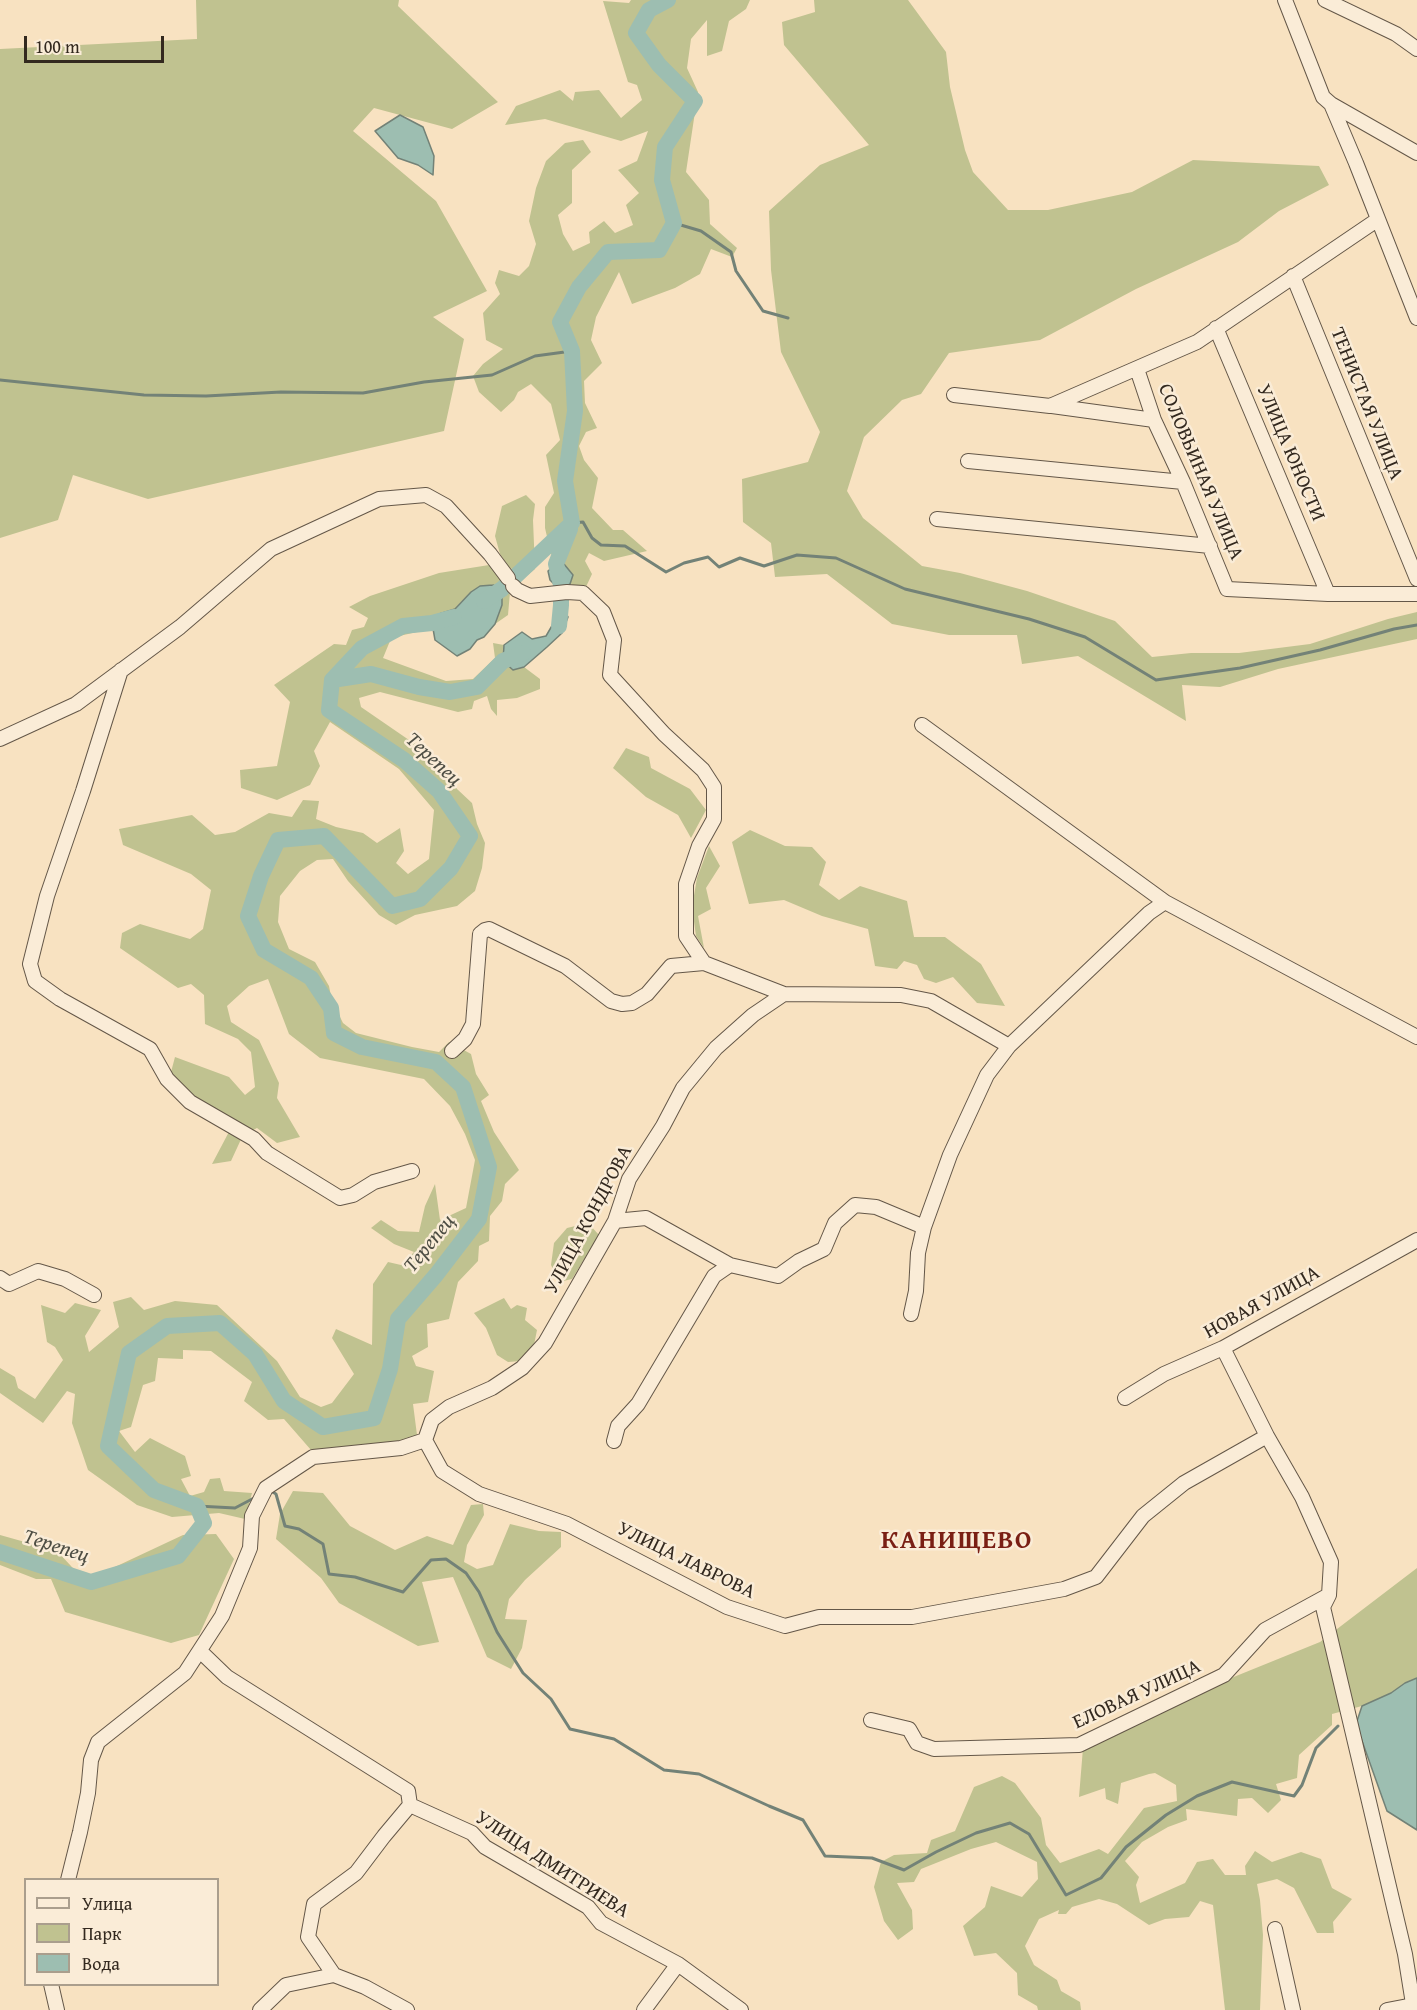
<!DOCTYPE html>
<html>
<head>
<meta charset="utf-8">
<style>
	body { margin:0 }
	#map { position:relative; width:1417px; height:2010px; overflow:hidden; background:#f8e2c1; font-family:"Gentium Book Plus",serif }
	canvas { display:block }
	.legend { position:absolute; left:24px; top:1878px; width:195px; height:108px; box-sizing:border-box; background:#faecd7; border:2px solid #aa9e8d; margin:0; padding:8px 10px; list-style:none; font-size:18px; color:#33291f }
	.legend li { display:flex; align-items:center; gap:12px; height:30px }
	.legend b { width:30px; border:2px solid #aa9e8d }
	.scale { position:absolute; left:24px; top:36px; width:140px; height:27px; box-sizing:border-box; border:3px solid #33291f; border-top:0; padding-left:8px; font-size:18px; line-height:21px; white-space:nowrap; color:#33291f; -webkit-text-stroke:4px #faecd7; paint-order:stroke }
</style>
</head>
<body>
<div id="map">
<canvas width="1417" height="2010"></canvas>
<ul class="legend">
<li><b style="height:8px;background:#faecd7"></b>Улица</li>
<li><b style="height:16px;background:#c0c290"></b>Парк</li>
<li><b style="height:16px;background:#9dbeb1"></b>Вода</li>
</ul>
<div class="scale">100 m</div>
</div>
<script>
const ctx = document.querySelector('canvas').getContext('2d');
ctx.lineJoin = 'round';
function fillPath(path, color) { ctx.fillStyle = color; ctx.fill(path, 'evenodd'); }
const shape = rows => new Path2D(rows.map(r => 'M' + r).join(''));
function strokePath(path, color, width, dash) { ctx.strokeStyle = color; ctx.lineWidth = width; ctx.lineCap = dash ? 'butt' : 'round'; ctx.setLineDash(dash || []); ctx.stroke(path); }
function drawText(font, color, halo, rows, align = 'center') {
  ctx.font = font + ' "Gentium Book Plus",serif'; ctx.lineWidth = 5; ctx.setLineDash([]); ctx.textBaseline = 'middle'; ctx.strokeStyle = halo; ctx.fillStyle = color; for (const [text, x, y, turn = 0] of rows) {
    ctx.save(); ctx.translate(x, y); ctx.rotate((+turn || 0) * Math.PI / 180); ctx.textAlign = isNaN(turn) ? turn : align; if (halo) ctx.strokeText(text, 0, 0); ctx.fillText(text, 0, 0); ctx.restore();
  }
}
fillPath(shape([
	[196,0,399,0,398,6,498,102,452,129,374,108,353,131,436,201,487,291,433,317,464,339,444,431,148,499,73,475,58,520,0,538,0,49,197,39],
	[631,0,750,0,746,9,729,21,722,51,707,56,707,20,691,39,687,68,698,92,686,172,709,200,710,224,737,248,732,257,711,249,700,274,675,288,632,304,619,272,596,317,591,340,602,363,584,381,585,403,597,428,586,432,579,446,584,460,598,478,592,508,613,530,623,530,647,551,604,561,589,553,585,561,592,574,585,589,570,584,573,575,564,564,551,554,545,528,545,507,554,493,546,455,560,440,551,404,531,384,518,392,514,400,501,412,479,392,473,376,483,364,503,349,486,340,483,313,500,294,495,283,499,270,519,276,529,266,536,244,529,221,536,188,546,161,565,143,583,140,591,152,572,170,572,203,558,215,563,234,573,251,590,243,589,232,604,221,615,233,633,225,626,205,639,193,618,170,637,161,648,131,621,141,545,119,505,125,516,106,560,90,573,101,575,92,599,90,621,118,642,100,637,85,628,82,603,1,629,3],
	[814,0,908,0,946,52,950,87,965,150,973,172,1008,210,1048,210,1132,192,1193,160,1319,166,1329,185,1279,211,1238,242,1136,289,1040,340,949,353,921,394,902,400,864,437,847,491,863,518,922,566,960,573,1027,591,1115,621,1152,657,1191,653,1239,653,1310,644,1388,619,1417,612,1417,639,1278,669,1220,687,1182,685,1186,721,1078,656,1022,664,1017,635,949,635,892,624,827,574,775,577,771,543,743,522,742,479,808,462,820,432,781,352,771,270,769,211,820,165,869,145,784,45,782,22,815,12],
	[526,495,535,504,533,520,535,569,524,578,509,567,500,554,495,536,502,506],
	[489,565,503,579,510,592,508,615,495,624,501,608,462,601,455,609,439,614,426,630,399,636,390,641,383,658,446,681,473,679,495,658,493,643,504,645,503,661,513,670,524,667,540,679,540,689,517,698,497,700,497,716,491,709,487,696,474,701,472,709,458,712,380,692,359,698,361,707,409,740,423,746,439,763,457,789,472,803,477,824,485,843,482,868,475,891,457,906,415,915,396,925,379,915,348,881,333,859,317,860,300,871,280,896,278,922,289,949,315,962,329,986,332,1001,343,1023,356,1033,412,1047,439,1052,449,1042,471,1054,476,1074,489,1095,481,1101,494,1132,519,1170,505,1184,502,1201,490,1216,489,1241,479,1246,478,1261,458,1282,449,1319,427,1324,428,1347,412,1356,416,1366,434,1371,428,1402,413,1404,417,1435,392,1444,311,1450,284,1419,268,1420,244,1401,252,1382,211,1351,183,1350,183,1359,158,1358,155,1381,143,1385,131,1427,119,1431,135,1452,150,1438,185,1456,191,1476,181,1479,190,1496,204,1492,210,1479,220,1478,224,1491,252,1493,245,1519,219,1513,172,1517,137,1505,88,1470,72,1423,75,1394,67,1391,43,1423,0,1393,0,1368,15,1377,18,1388,35,1399,63,1360,55,1347,47,1342,41,1305,65,1313,75,1303,101,1310,85,1336,89,1352,119,1327,113,1302,131,1297,144,1310,175,1301,217,1305,277,1361,300,1397,321,1407,332,1403,354,1374,332,1338,336,1329,372,1345,373,1284,388,1262,401,1265,414,1252,394,1244,371,1228,381,1220,398,1231,419,1232,425,1206,435,1184,440,1220,466,1208,475,1160,465,1134,450,1106,424,1079,320,1058,289,1034,268,979,249,986,227,1006,231,1022,259,1040,279,1083,277,1098,300,1137,277,1143,257,1128,243,1135,231,1161,212,1164,231,1128,182,1090,171,1072,175,1057,229,1077,245,1095,255,1087,251,1052,238,1039,205,1024,204,995,191,984,178,988,120,948,122,933,140,924,190,939,203,929,211,890,191,874,123,845,119,829,192,815,215,835,235,832,269,813,292,817,303,800,319,801,316,819,336,827,363,833,377,843,400,828,404,851,396,863,408,874,429,859,434,810,399,769,330,722,314,751,320,766,310,785,277,800,241,788,240,770,277,766,290,702,274,685,334,644,346,645,352,630,364,627,368,618,349,607,370,596,439,573],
	[626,748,649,757,651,768,690,789,706,810,691,838,678,815,646,797,613,768],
	[750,830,785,846,812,847,826,862,819,885,839,900,860,886,907,901,914,937,945,937,981,964,1005,1006,977,1003,953,977,936,983,924,979,917,965,904,961,897,969,875,966,868,929,822,916,784,900,749,904,732,842],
	[709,846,720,866,706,888,711,909,698,916,704,948,696,936,692,907,697,878],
	[588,1223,599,1235,572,1279,559,1282,551,1265,554,1243,567,1228],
	[504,1298,511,1309,517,1305,527,1308,525,1320,537,1330,533,1350,521,1361,508,1362,497,1355,486,1328,474,1313],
	[293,1491,323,1493,350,1526,395,1550,427,1536,453,1545,471,1505,483,1504,484,1515,467,1545,464,1562,477,1569,493,1565,510,1524,539,1531,561,1532,561,1547,525,1580,509,1599,505,1619,527,1620,522,1648,511,1669,487,1657,453,1577,422,1582,439,1642,418,1646,339,1603,321,1578,276,1539,280,1514],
	[216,1534,234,1559,199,1635,171,1643,65,1612,51,1579,36,1579,0,1565,0,1535,57,1551,85,1581,183,1535],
	[1417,1568,1417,1678,1405,1683,1391,1693,1362,1706,1332,1714,1332,1725,1299,1755,1297,1778,1276,1784,1281,1800,1268,1813,1252,1798,1238,1799,1237,1816,1186,1809,1187,1820,1168,1827,1142,1842,1125,1861,1139,1877,1136,1885,1140,1903,1185,1883,1197,1862,1213,1859,1225,1875,1246,1875,1245,1866,1255,1851,1272,1862,1301,1852,1321,1859,1332,1888,1352,1899,1333,1922,1334,1933,1317,1933,1294,1888,1277,1879,1257,1884,1260,1900,1263,1935,1260,2010,1225,2010,1213,1905,1200,1901,1189,1917,1165,1919,1149,1925,1117,1904,1099,1899,1072,1907,1066,1914,1058,1914,1059,1910,1039,1919,1025,1946,1034,1965,1057,1980,1061,1991,1080,2002,1081,2010,1038,2010,1037,2006,1018,1995,1017,1973,996,1953,974,1956,963,1926,985,1907,991,1886,1022,1897,1038,1879,1037,1862,996,1842,971,1849,921,1869,914,1882,897,1883,912,1910,913,1929,898,1940,884,1921,874,1887,881,1862,894,1855,927,1853,931,1840,955,1831,974,1787,1002,1776,1015,1783,1041,1818,1046,1845,1060,1863,1099,1849,1108,1854,1144,1808,1177,1801,1176,1785,1155,1773,1149,1774,1121,1783,1118,1804,1106,1799,1105,1788,1079,1797,1083,1748,1172,1702,1320,1642]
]), '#c0c290');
const water = shape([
	[400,115,423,127,434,156,433,175,418,165,398,158,375,131,400,115],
	[556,564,564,564,573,575,570,584,555,585,550,580,548,571,556,564],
	[493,585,502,589,502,605,495,624,484,637,477,640,470,649,457,656,435,640,432,623,439,614,455,609,471,592,480,586,493,585],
	[561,605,568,617,562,633,547,647,524,667,513,670,503,661,504,645,522,632,532,639,546,636,553,624,556,612,561,605],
	[1417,1678,1417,1830,1387,1811,1356,1724,1362,1706,1391,1693,1405,1683,1417,1678]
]);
fillPath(water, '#9dbeb1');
strokePath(water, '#738277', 1.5);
strokePath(shape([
	[674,223,701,231,731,252,736,271,763,311,788,318],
	[0,380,144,395,206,396,281,392,363,393,424,382,492,375,535,356,572,351],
	[572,523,583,522,592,538,601,545,625,546,666,572,684,563,708,557,719,567,740,558,764,566,797,555,836,558,905,589,1029,619,1085,637,1156,680,1240,668,1320,650,1394,629,1417,625],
	[271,1491,276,1494,285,1526,299,1529,323,1544,329,1574,355,1577,403,1592,431,1560,446,1559,466,1573,479,1592,497,1632,523,1673,551,1699,570,1729,614,1739,664,1770,699,1774,769,1806,803,1820,825,1856,872,1858,904,1870,936,1852,976,1833,1010,1823,1029,1834,1066,1895,1101,1878,1126,1847,1166,1815,1197,1796,1232,1782,1294,1796,1302,1785,1316,1748,1338,1726],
	[197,1506,235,1508,254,1498]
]), '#738277', 3);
strokePath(shape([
	[484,601,502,589,572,523,565,481,575,411,572,351,560,322,579,287,608,252,659,250,674,223,662,180,665,147,695,101,659,65,636,33,649,10,668,0],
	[559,626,561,605,561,585,556,564,570,529],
	[332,680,371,674,419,687,450,692,477,687,503,661,523,653],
	[0,1552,91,1582,178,1556,204,1523,197,1506,154,1490,108,1446,129,1353,167,1326,220,1323,255,1354,284,1401,323,1427,374,1418,390,1369,398,1319,436,1275,479,1219,489,1167,463,1087,436,1062,362,1047,334,1033,331,1008,311,978,264,950,248,916,261,876,278,840,324,836,392,906,420,899,451,868,470,836,439,791,404,760,329,710,332,680,362,648,403,626,432,623,454,617]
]), '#9dbeb1', 16);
const minor = shape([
	[1285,0,1323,97,1331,104,1356,163,1417,318],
	[1325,0,1396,34,1417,49],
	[1331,104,1417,153],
	[1293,276,1417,579],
	[1216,328,1328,594],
	[1137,369,1154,420,1183,482,1227,589,1328,594,1417,594],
	[954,395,1050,406,1197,342,1377,220],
	[1052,406,1154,420],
	[968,461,1183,482],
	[937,519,1210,546],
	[513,586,517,590,530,596,567,592,583,593,603,612,614,640,610,675,664,734,703,770,714,787,714,819,699,846,686,884,686,936,704,963,784,994,901,995,931,1001,1009,1046],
	[121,670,83,791,47,896,30,964,35,981,60,999,150,1049,167,1079,190,1102,254,1139,267,1153,340,1198,353,1195,374,1182,412,1171],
	[922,725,1165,902],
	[0,739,76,704,180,627,271,549,379,499,426,495,446,506,490,554,508,578],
	[452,1051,465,1039,473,1024,480,934,485,930,489,929,565,966,611,1001,622,1004,632,1003,647,994,671,966,704,963],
	[615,1221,646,1218,730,1265,778,1276,799,1261,824,1249,835,1223,855,1205,876,1207,924,1227],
	[0,1278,9,1284,38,1271,65,1279,94,1295],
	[911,1314,916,1291,918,1253,924,1227,950,1155,987,1075,1009,1046,1149,913,1165,902,1417,1037],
	[1223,1348,1267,1436,1302,1497,1331,1562,1329,1595,1323,1607,1405,1954,1414,2010],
	[1125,1398,1164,1374,1223,1348,1417,1240],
	[425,1440,442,1471,479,1494,567,1524,727,1607,785,1626,819,1617,912,1617,1064,1589,1096,1577,1143,1516,1184,1483,1267,1436],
	[425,1440,432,1420,449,1407,492,1388,522,1368,545,1343,615,1221,629,1179,663,1126,683,1088,716,1048,753,1015,784,994],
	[614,1441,618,1426,638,1404,714,1276,730,1265],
	[200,1651,227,1677,408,1791,410,1805,472,1833,485,1847,588,1907,601,1923,678,1964,741,2010],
	[871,1720,909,1729,917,1743,934,1749,1079,1745,1224,1675,1265,1630,1329,1595],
	[68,1880,80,1832,88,1793,91,1760,98,1742,185,1673,222,1616,250,1548,252,1516,266,1488,313,1457,401,1448,425,1440],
	[1275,1929,1293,2010],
	[51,1984,57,2010],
	[260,2010,286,1985,334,1975],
	[407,2010,365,1987,334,1975,308,1937,314,1904,356,1873,384,1836,410,1805],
	[644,2010,678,1964],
	[1387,2010,1413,2005]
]);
strokePath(minor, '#645748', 16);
strokePath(minor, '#faecd7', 14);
drawText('20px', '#33291f', '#faecd7', [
	["ТЕНИСТАЯ УЛИЦА",1366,404,68],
	["УЛИЦА ЮНОСТИ",1290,453,67],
	["СОЛОВЬИНАЯ УЛИЦА",1200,472,67],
	["УЛИЦА КОНДРОВА",589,1220,-62],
	["НОВАЯ УЛИЦА",1262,1303,-29],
	["УЛИЦА ЛАВРОВА",686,1561,26],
	["ЕЛОВАЯ УЛИЦА",1137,1695,-25],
	["УЛИЦА ДМИТРИЕВА",552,1865,33]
]);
drawText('italic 21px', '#4e4e44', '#faecd7', [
	["Терепец",433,760,43],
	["Терепец",430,1244,-51],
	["Терепец",56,1547,18]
]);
ctx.letterSpacing = '1.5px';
drawText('bold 26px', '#7a1f14', '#faecd7', [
	["КАНИЩЕВО",957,1541]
]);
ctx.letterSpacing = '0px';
</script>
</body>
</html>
